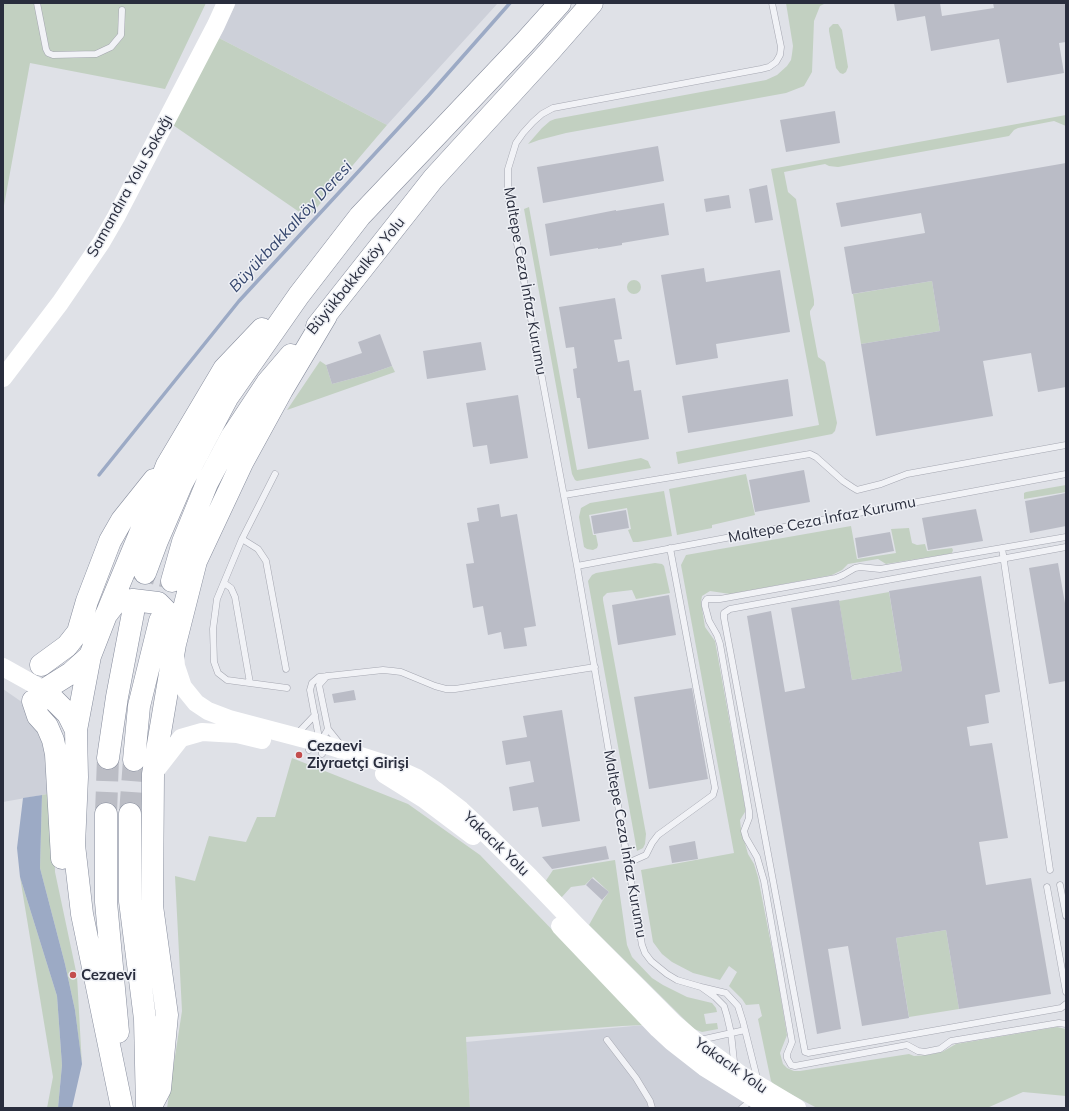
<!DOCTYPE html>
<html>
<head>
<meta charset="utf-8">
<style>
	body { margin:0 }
	#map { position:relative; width:1069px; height:1111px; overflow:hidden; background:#dfe1e7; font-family:Mulish,sans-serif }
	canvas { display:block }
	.frame { position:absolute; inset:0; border:4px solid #292d3d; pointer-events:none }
</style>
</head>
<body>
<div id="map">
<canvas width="1069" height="1111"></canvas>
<div class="frame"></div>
</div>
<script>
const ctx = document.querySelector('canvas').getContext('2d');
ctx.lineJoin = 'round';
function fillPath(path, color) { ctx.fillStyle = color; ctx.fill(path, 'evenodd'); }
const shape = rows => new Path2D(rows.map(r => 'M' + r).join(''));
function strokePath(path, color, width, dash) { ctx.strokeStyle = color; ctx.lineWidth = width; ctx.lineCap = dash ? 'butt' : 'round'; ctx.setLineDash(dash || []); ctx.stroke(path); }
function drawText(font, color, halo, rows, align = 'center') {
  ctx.font = font + ' Mulish,sans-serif'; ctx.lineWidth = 3; ctx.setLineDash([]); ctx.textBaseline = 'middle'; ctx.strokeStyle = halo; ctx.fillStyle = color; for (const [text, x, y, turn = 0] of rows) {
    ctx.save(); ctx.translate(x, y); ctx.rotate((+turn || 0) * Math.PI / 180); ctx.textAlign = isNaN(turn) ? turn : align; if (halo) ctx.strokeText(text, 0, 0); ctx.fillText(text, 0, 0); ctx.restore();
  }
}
fillPath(shape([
	[236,3,498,3,387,125,219,38],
	[3,689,32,709,49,748,53,793,3,802],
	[644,1025,749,1107,470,1108,466,1042]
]), '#cdd0d9');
fillPath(shape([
	[3,3,206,3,165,89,30,63,3,211],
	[786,3,826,3,820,6,814,21,812,72,804,86,786,93,566,133,539,140,528,144,542,128,550,121,555,119,766,80,777,75,787,66,791,60,792,54,793,46],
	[833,24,838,24,842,30,848,67,846,72,843,74,840,73,836,68,829,31,829,28],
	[219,38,387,125,308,218,170,123],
	[1066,115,1066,126,1054,121,1018,128,1014,130,1009,136,838,167,829,166,825,164,784,172,788,192,796,199,814,300,814,305,810,311,810,314,818,357,825,362,826,366,837,423,835,431,832,434,678,464,676,452,819,425,771,169],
	[529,207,577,470,641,458,648,461,651,468,577,481,575,480,572,474,524,209],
	'627 287a7 7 0 1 1 14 0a7 7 0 1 1-14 0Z',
	[932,281,940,331,861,344,853,294],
	[320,361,326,365,332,384,369,374,392,366,395,372,287,410],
	[746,474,755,515,712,525,712,528,677,535,669,489],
	[1066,485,1066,492,1024,499,1024,493,1026,492],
	[664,491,672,536,638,542,633,542,628,530,631,529,627,508,589,515,593,535,596,535,598,545,597,548,593,550,587,549,584,547,579,517,581,508,590,503],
	[851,526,857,559,896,553,891,529,909,528,912,543,917,545,925,544,927,551,952,548,953,550,952,553,948,554,886,564,878,559,848,564,842,570,832,575,730,594,710,591,702,596,701,602,705,627,715,641,745,807,745,812,740,820,741,829,748,854,754,864,758,877,777,975,787,1035,780,1053,783,1064,787,1068,794,1071,800,1071,909,1054,914,1056,928,1055,942,1052,956,1044,1057,1027,1066,1029,1066,1096,1023,1092,987,1108,817,1108,775,1086,771,1081,758,1019,762,1016,759,1004,746,1005,742,999,729,986,737,972,729,966,720,980,693,973,672,962,662,954,653,942,641,870,734,853,681,565,686,555],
	[655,563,662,564,664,566,670,593,636,599,632,590,607,593,603,597,603,600,646,834,645,844,643,848,637,851,588,581,592,575,596,573],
	[889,592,902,671,852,680,839,601],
	[292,758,408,804,480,855,644,1025,622,1026,466,1037,470,1108,167,1108,182,1011,175,876,195,881,209,836,246,842,257,817,275,817],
	[53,793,55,872,77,976,82,1066,75,1010,65,964,40,868,42,795],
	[615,860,627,945,632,957,652,978,663,985,687,997,712,1003,716,1008,717,1012,704,1014,706,1024,717,1023,718,1029,702,1032,694,1029,589,925,603,900,609,892,593,877,585,885,571,887,561,898,545,882,553,870],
	[20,877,57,996,62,1065,58,1108,47,1108,53,1077],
	[946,930,959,1009,909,1017,896,938]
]), '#c2d0c1');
fillPath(shape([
	[42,795,40,868,65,964,75,1010,82,1064,72,1108,58,1108,62,1065,57,996,20,877,17,848,23,798]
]), '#9caac5');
strokePath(shape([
	[99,475,239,301,428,96,510,3]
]), '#9caac5', 3.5);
fillPath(shape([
	[894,3,940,3,942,16,994,8,993,3,1066,3,1066,42,1059,43,1064,73,1007,83,999,39,931,51,925,16,897,21],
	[835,111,840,143,786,152,780,120],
	[658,146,664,181,543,203,537,167],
	[1066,163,1066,387,1038,392,1031,353,983,361,993,416,876,436,861,344,940,331,932,281,852,294,844,247,925,233,921,213,841,227,836,203],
	[767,185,773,220,755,223,749,189],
	[729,195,731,208,706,212,704,199],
	[664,203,669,235,622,243,622,245,598,249,598,248,550,256,545,224,616,210,616,211],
	[704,268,706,282,780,270,790,332,716,344,718,358,676,365,661,275],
	[615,298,622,339,614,340,618,362,629,360,634,391,641,390,649,439,588,449,580,398,577,398,573,369,577,368,574,347,566,348,559,307],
	[380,334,392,366,369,374,332,384,326,365,362,353,358,342],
	[481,342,486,370,427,379,423,351],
	[788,379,793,416,688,433,682,396],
	[518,395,528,458,490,464,487,445,473,447,466,403],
	[804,470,810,502,755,512,749,480],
	[1066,493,1066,526,1030,533,1025,501],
	[499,504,501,517,517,514,536,626,524,628,527,646,504,649,501,632,488,635,483,606,473,608,466,564,474,563,467,523,479,521,477,508],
	[976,509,983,541,928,550,922,518],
	[626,510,629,528,594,534,591,516],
	[890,532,894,551,858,558,855,538],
	[1058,563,1066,609,1066,681,1049,684,1029,568],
	[981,576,1000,692,985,695,989,723,967,727,970,746,992,743,1008,838,979,842,986,885,1031,878,1051,994,959,1009,946,930,896,938,909,1018,862,1026,848,946,828,949,841,1029,817,1034,747,616,771,611,785,692,805,688,791,608,839,600,852,680,902,671,889,591],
	[669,595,676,635,618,645,612,605],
	[692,688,708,779,649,789,634,697],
	[354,690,356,700,334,703,332,694],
	[562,710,580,821,542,827,538,807,513,811,509,787,534,782,530,761,506,765,502,741,527,737,523,716],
	[695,841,698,859,672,863,669,846],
	[606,846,609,859,552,869,542,857],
	[592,878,609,892,602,900,586,885]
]), '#babcc6');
strokePath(shape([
	[133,613,145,573],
	[160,621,172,581],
	[106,814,108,758],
	[130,814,134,760]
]), '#bbbdc5', 22, [22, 11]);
const lane = shape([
	[37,3,46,49,48,53,53,55,96,54,111,47,121,35,122,10],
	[275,474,242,539,217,599,213,629,214,662,218,673,227,680,287,688],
	[564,495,810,454,816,457,843,481,852,487,857,490,881,484,907,474,1066,445],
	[1066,537,880,569,860,567,855,568,843,575,836,578,720,599,707,599,705,602,705,606,709,621,717,635,720,644,749,811,749,818,744,831,746,838,757,857,764,881,792,1042,787,1054,787,1058,791,1065,795,1066,907,1045,918,1051,925,1052,940,1049,951,1041,1059,1023,1066,1024],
	[242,539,258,549,266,561,286,669],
	[1066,547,730,609,724,613,724,618,805,1052,808,1053,1061,1008,1066,1004],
	[1002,548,1050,870],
	[577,566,1066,474],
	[224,583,231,588,235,597,250,683],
	[328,729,340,744],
	[297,734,315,715],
	[309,750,320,743,328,729,319,685,327,676],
	[322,754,310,690,312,683,319,677,383,670,393,671,401,672,435,686,446,689,455,689,595,667],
	[628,863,646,855,652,843,658,835,713,795,715,788,670,548],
	[1060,885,1066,916],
	[1047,887,1066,992],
	[701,987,677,980,667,974,651,961,645,953,642,945,577,566,508,195,508,169,516,143,523,133,533,122,542,114,553,108,761,69,769,67,776,62,780,55,781,47,772,3],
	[701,987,726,993,738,1006,743,1022,759,1086,741,1090,735,1071,731,1033,727,1016,724,1006,715,997,701,987],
	[607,1040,636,1078,650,1101,652,1108],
	[700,1040,745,1030],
	[742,1108,753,1099]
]);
const highway = shape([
	[317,326,433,179,549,52,592,3],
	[145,573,157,541,182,483,227,398,299,295,360,216,524,43,560,3],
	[172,581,183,542,207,483,232,436,267,383,291,355],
	[107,613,144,524,167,465,224,369,262,329],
	[41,665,67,646,78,632,87,601,110,541,122,520,154,480],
	[33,701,38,716,47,726,53,740,56,754,62,858],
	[76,730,68,714,44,690,71,673,90,656],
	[108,758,117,697,133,613],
	[134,760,139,706,160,621],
	[106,814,106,902,118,1032],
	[130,814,130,901,145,1019,147,1108],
	[122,1108,82,914,74,845,77,777,76,730,90,656,106,615,116,602,133,600,158,603,169,614,174,640],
	[150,1108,160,1089,167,1015,152,906,153,774,175,644,196,561,242,463,282,390,326,316]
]);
strokePath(lane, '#a5a7b1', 7);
strokePath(highway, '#878d9d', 23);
strokePath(lane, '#f1f2f6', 6);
strokePath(shape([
	[3,378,60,303,101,243,116,217,216,25,226,3],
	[175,655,176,666,183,687,196,703,208,711,229,719,320,743,386,764,417,778,435,790,461,810,474,822,530,877,575,924,674,1023,695,1041,740,1074,797,1108],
	[3,667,44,690],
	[153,774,181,738,202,732,237,734,262,740],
	[384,774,424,799,473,836],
	[560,926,658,1029,672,1042,704,1067,770,1108]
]), '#fff', 18);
strokePath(highway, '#fff', 22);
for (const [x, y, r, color] of [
	[299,755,4,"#c34d4d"],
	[73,975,4,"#c34d4d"]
]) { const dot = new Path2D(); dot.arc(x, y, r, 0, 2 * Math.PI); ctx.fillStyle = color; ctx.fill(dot); strokePath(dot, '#eef0f5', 1.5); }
drawText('15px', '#292d3d', '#eef0f5', [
	["Samandıra Yolu Sokağı",130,186,-61],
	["Büyükbakkalköy Yolu",356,276,-51],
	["Maltepe Ceza İnfaz Kurumu",525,281,80],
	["Maltepe Ceza İnfaz Kurumu",822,520,-11],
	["Yakacık Yolu",496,844,44],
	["Maltepe Ceza İnfaz Kurumu",625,844,80],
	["Yakacık Yolu",731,1066,35]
]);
drawText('bold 15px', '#292d3d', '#eef0f5', [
	["Cezaevi",307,746],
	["Ziyraetçi Girişi",307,763],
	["Cezaevi",81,975]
], 'left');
drawText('italic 16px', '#36476e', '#eef0f5', [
	["Büyükbakkalköy Deresi",291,227,-47]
]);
</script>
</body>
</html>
